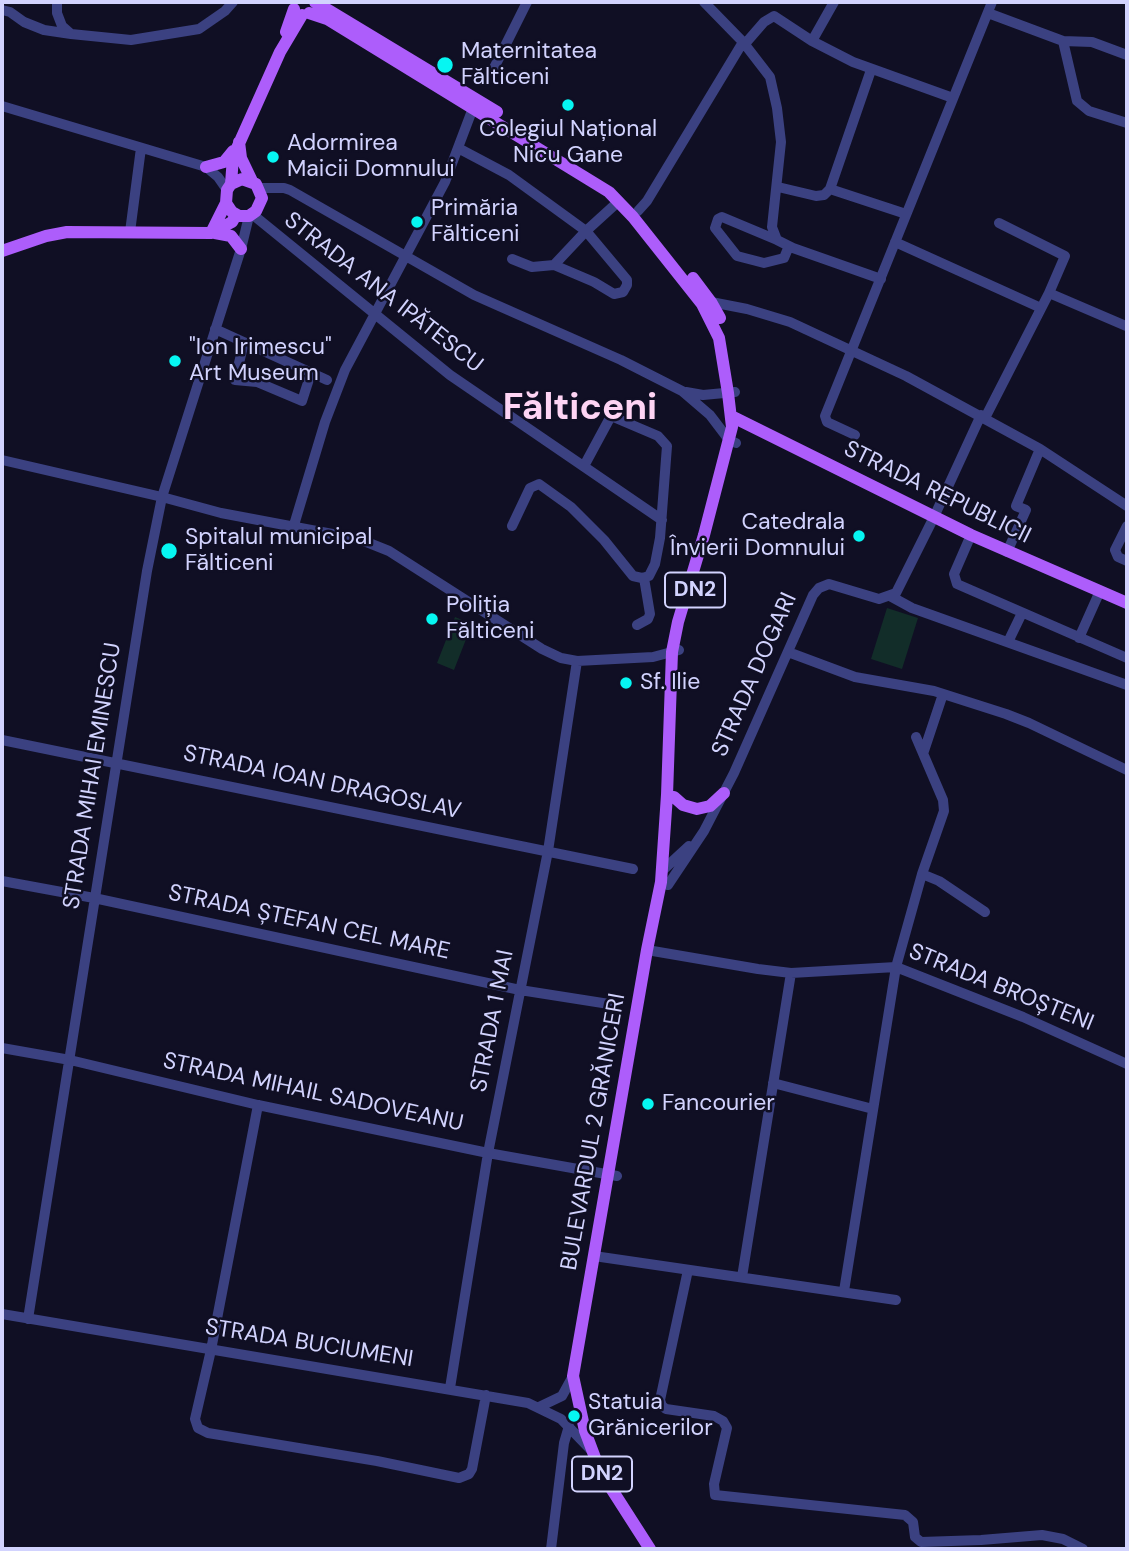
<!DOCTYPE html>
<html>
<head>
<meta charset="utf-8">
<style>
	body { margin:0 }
	#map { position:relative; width:1129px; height:1551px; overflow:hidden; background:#100f24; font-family:"DM Sans",sans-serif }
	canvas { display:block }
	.frame { position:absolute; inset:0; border:4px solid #d2d3fe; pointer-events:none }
</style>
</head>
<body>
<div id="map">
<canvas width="1129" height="1551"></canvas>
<div class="frame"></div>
</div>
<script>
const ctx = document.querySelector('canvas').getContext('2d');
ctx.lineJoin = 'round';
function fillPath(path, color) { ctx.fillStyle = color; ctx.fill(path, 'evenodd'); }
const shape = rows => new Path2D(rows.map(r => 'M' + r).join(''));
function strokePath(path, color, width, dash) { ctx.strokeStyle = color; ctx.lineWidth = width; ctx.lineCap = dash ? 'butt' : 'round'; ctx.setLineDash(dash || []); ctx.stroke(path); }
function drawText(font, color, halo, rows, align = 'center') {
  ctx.font = font + ' "DM Sans",sans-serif'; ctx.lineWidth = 5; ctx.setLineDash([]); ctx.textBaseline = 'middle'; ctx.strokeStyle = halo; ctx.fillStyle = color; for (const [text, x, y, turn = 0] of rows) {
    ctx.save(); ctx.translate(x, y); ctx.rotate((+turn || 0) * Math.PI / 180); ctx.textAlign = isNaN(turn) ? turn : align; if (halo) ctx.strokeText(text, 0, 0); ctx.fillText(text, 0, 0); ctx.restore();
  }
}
fillPath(shape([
	[887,608,918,618,902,669,871,659],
	[455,617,472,624,454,670,437,663]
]), '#122d29');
strokePath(shape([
	[57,2,57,13,62,26,71,34,131,40,199,29,225,11,233,2],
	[704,2,743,42,770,77,777,108,781,142,772,227,777,240,793,248,881,279],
	[2,10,10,12,24,22,44,30,71,34],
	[988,13,1063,41,1077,101,1089,111,1127,123],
	[812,41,834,2],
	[1063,41,1092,42,1127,55],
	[744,45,764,22,774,16,812,41,853,62,953,98],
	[489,78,527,2],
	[2,106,206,167,218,177,227,190],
	[458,148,509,175,586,231,627,280,627,285,623,292,614,294,594,282,554,265,532,267,512,259],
	[778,187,816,196,824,195,830,189,871,70],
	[260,188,284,188,290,190,474,295,621,360,682,391,710,415,729,440,736,443],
	[830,189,906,214],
	[638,211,647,201,743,42],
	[252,214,450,375,662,520],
	[130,232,141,148],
	[777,240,722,217,718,219,715,228,737,256,764,263,784,258,789,246],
	[895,242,1041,308],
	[554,265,586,231,619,201],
	[1049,293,1126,326],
	[704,303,711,302,747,309,790,322,906,376,1040,449,1127,506],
	[215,329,327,380],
	[244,342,235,380,257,382,302,401,311,373],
	[686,392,703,395,735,392],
	[985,418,1049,293,1065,256,999,223],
	[855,435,827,422,825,416,992,2],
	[2,460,162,497,221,513,359,539,389,551,542,649,561,658,577,661,653,657,679,650],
	[294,525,325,422,345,370,445,182,473,108],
	[512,526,530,488,539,484,571,507,604,540,633,576,642,578,649,576,655,564,660,538,667,446,658,436,611,416,584,466],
	[1127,526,1115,550,1118,557,1127,561],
	[971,535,954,574,957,584,1127,658],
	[1007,552,1026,510,1016,506,1040,449],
	[890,596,912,608,1127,685],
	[637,625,648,619,650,614,644,578],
	[1079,638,1100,591],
	[1008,642,1022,613],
	[788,652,855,677,934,691,1006,714,1029,723,1127,770],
	[2,740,633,869],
	[924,751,943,694],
	[663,870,689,846],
	[922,874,939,881,985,912],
	[2,881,94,898,520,990,609,1004],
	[668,885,704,831,734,773,813,595,819,588,829,584,879,599,896,593,934,517,981,415],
	[647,950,758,969,791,973,896,967,1023,1017,1127,1064],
	[2,1048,70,1060,258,1105,488,1153,617,1176],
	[773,1083,873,1109],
	[258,1105,211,1350,195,1419,198,1428,208,1433,377,1461,459,1478,469,1474,472,1469,486,1395],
	[594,1256,896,1300],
	[688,1270,660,1400,662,1406,666,1409,714,1416,723,1421,727,1428,714,1484,715,1495,905,1515,913,1522,915,1537,921,1542,981,1540,1042,1535,1063,1539,1083,1549],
	[742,1277,791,973],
	[844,1291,896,967,922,874,944,811,943,800,916,737],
	[2,1314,528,1403,561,1419,591,1450],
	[28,1319,147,571,162,497,241,249,249,216],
	[450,1388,488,1153,548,851,577,661],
	[539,1407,562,1396,573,1376],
	[551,1549,564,1443,569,1426]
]), '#3b4181', 10);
strokePath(shape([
	[315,2,497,112],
	[309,13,327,19,609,192,633,217,702,304,719,338,728,393,732,427,704,535,678,622,672,652,667,795,661,882,647,950,573,1376,585,1431,600,1471,650,1549],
	[286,32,294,9],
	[239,142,241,158,252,181],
	[206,167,224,162,233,151],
	[231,184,242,179,256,184,262,198,256,211,249,216,239,216,232,212,226,203,227,190,231,184,233,157,280,52,302,15],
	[211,233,226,203],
	[215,233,231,236,241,249],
	[2,251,46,236,67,232,211,233,232,222,236,215],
	[693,278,711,302,720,318],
	[731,416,971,535,1127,603],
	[674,797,683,805,697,809,710,806,724,793]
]), '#ad5dfb', 12);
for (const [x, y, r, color] of [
	[445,65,9,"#06f6f2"],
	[568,105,7,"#06f6f2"],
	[273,157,7,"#06f6f2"],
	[417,222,7,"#06f6f2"],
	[175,361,7,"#06f6f2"],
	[859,536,7,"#06f6f2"],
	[169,551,9,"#06f6f2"],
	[432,619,7,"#06f6f2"],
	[626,683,7,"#06f6f2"],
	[648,1104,7,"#06f6f2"],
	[574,1416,7,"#06f6f2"]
]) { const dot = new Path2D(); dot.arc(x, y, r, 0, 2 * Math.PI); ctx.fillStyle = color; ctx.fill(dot); strokePath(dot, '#100f24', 2.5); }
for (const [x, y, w] of [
	[695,590,60],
	[602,1474,60]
]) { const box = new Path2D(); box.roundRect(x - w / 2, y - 17.5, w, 35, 5); ctx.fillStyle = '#100f24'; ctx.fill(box); strokePath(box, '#d2d3fe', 2); }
drawText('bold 21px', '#d2d3fe', null, [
	["DN2",695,590],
	["DN2",602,1474]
]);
drawText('23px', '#d2d3fe', '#100f24', [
	["Maternitatea",461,52],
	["Fălticeni",461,78],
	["Colegiul Național",568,130,"center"],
	["Nicu Gane",568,156,"center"],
	["Adormirea",287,144],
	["Maicii Domnului",287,170],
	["Primăria",431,209],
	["Fălticeni",431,235],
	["\"Ion Irimescu\"",189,348],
	["Art Museum",189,374],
	["Catedrala",845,523,"right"],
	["Învierii Domnului",845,549,"right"],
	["Spitalul municipal",185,538],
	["Fălticeni",185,564],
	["Poliția",446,606],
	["Fălticeni",446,632],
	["Sf. Ilie",640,683],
	["Fancourier",662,1104],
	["Statuia",588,1403],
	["Grănicerilor",588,1429]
], 'left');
drawText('23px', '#d2d3fe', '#100f24', [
	["STRADA ANA IPĂTESCU",383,293,38],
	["STRADA REPUBLICII",937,493,26],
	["STRADA DOGARI",755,675,-66],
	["STRADA MIHAI EMINESCU",93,776,-81],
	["STRADA IOAN DRAGOSLAV",322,783,12],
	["STRADA ȘTEFAN CEL MARE",309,923,12],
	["STRADA BROȘTENI",1001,988,22],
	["STRADA 1 MAI",493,1021,-79],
	["STRADA MIHAIL SADOVEANU",313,1093,12],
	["BULEVARDUL 2 GRĂNICERI",594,1132,-80],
	["STRADA BUCIUMENI",309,1344,9]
]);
drawText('bold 37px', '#fed4f4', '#100f24', [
	["Fălticeni",580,409]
]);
</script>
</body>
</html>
